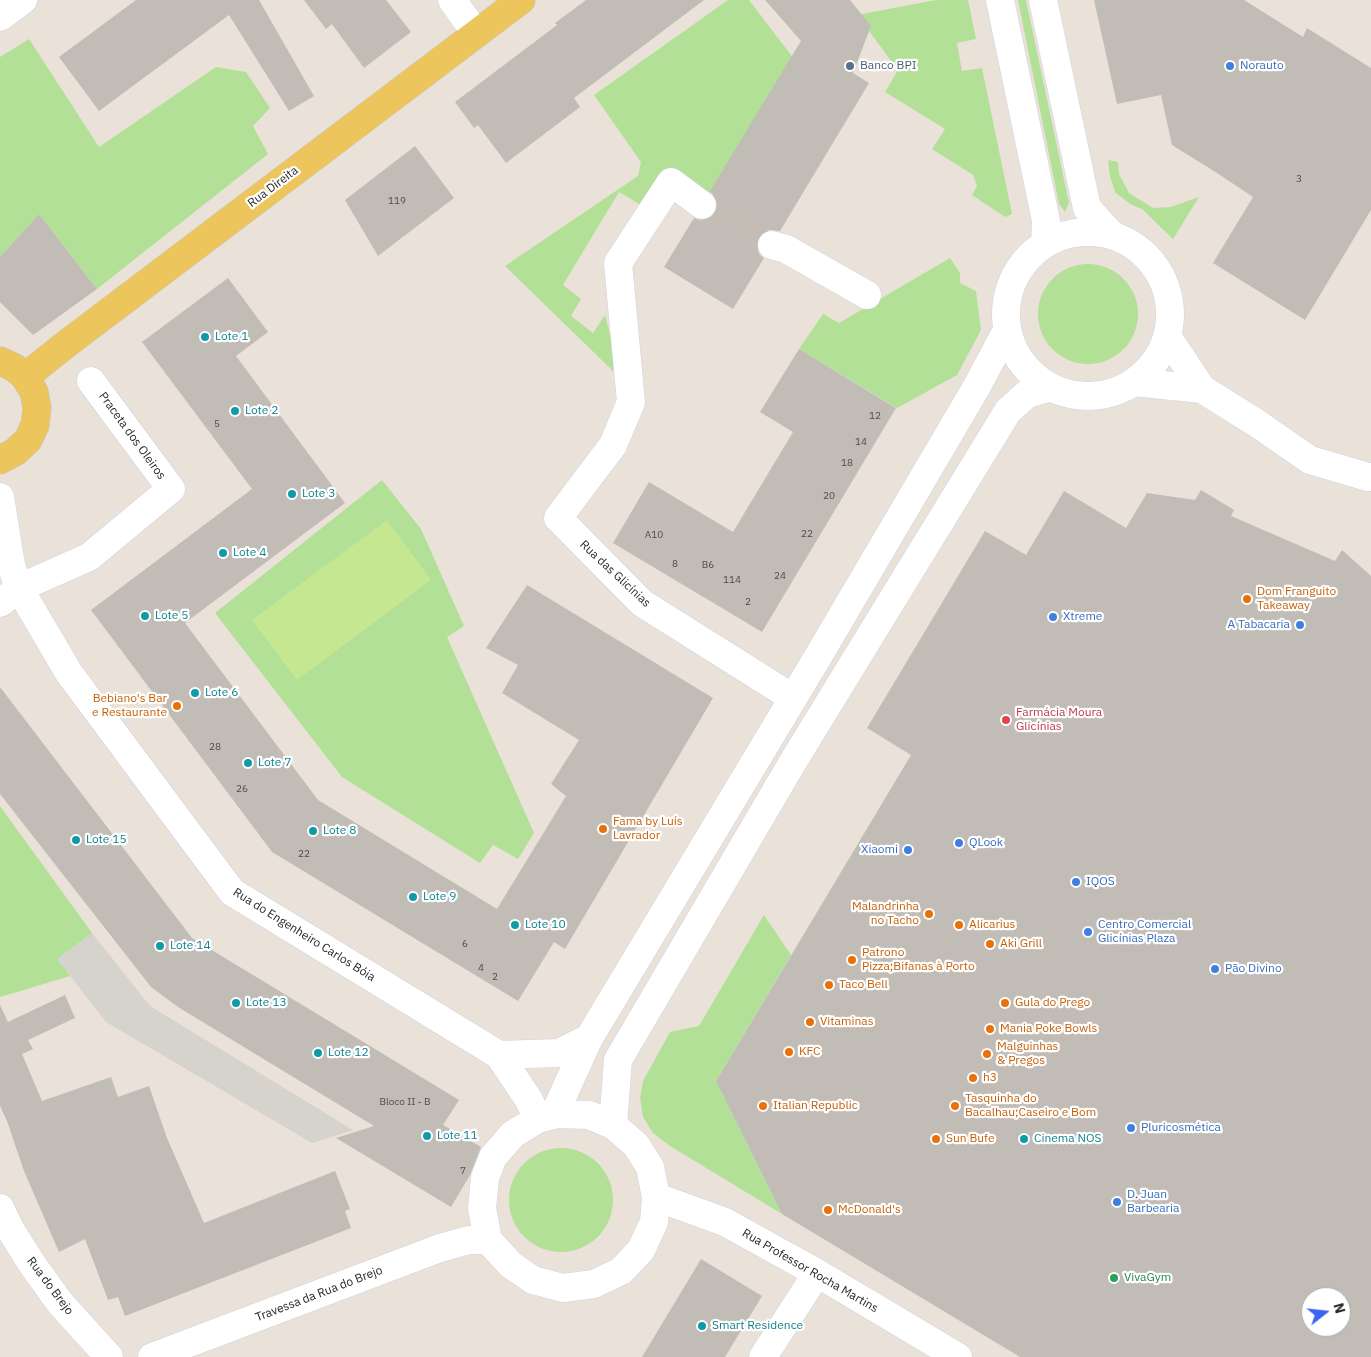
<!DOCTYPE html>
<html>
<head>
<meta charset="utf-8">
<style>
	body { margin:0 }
	#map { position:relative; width:1371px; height:1357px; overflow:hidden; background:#eae2d9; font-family:"IBM Plex Sans",sans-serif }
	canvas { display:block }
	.north { position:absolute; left:1301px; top:1287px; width:50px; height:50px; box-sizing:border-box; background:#fff; border:1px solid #a9a9a9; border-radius:50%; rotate:74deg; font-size:14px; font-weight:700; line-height:20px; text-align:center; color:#272727 }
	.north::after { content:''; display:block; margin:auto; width:18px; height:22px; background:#3c64f4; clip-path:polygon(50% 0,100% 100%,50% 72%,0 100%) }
</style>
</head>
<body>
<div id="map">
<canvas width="1371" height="1357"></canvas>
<div class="north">N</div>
</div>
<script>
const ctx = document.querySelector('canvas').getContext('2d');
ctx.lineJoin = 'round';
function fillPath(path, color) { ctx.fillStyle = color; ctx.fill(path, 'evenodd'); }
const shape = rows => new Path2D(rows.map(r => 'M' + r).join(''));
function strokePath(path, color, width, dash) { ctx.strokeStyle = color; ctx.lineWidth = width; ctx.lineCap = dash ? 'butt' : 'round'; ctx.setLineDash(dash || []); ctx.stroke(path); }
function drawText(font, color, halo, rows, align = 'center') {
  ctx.font = font + ' "IBM Plex Sans",sans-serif'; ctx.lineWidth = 4.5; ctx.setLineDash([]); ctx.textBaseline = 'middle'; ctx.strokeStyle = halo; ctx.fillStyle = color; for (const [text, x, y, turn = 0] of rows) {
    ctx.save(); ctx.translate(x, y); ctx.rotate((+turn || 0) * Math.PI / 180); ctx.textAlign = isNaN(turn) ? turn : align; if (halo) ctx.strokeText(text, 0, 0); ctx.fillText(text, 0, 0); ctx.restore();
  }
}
fillPath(shape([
	[728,0,749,0,801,68,706,199,688,177,665,173,641,205,619,192,563,285,581,299,571,316,593,333,605,315,617,363,613,371,505,266,638,176,641,162,594,95],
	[936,0,968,0,976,39,957,43,962,71,982,68,1012,214,1005,217,972,195,977,186,973,175,932,149,945,129,885,92,898,70,857,15],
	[1018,0,1026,0,1069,203,1065,212,1059,204],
	[29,39,99,147,216,67,246,72,270,108,253,126,268,154,97,289,39,214,0,257,0,57],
	[1108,160,1118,162,1119,174,1129,193,1153,208,1171,207,1199,197,1173,239,1142,209,1130,204,1115,192,1110,176],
	[950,258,960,273,960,283,976,291,981,330,957,375,897,408,799,349,823,314,839,323],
	'1038 314a50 50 0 1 1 100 0a50 50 0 1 1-100 0Z',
	[382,480,421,529,464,626,447,637,534,833,518,859,493,845,480,863,342,777,215,613],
	[0,806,92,933,58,959,70,976,0,997],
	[764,915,791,955,716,1081,782,1214,670,1146,653,1133,643,1117,640,1098,643,1081,670,1032,699,1026],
	'509 1200a52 52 0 1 1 104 0a52 52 0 1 1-104 0Z'
]), '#b1e096');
fillPath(shape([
	[387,520,431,580,297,680,252,620]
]), '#c5e792');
fillPath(shape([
	[92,933,150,1006,353,1130,312,1143,106,1022,57,959]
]), '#d6d2cc');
fillPath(shape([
	[136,0,259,0,314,96,289,111,229,15,99,111,59,57],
	[304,0,386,0,411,32,364,68,332,24,326,29],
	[586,0,704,0,574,98,580,107,506,163,478,125,474,128,455,102,557,25,555,23],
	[765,0,850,0,871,26,853,73,869,83,780,231,769,230,761,234,757,241,757,248,760,255,764,258,733,309,664,267,694,218,701,221,708,219,715,214,718,206,716,199,710,191,801,41],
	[1094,0,1244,0,1303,37,1307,28,1371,68,1371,210,1305,320,1213,263,1253,197,1217,173,1172,145,1161,95,1117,104],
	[415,146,454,198,378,256,345,200],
	[39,214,97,289,33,335,0,302,0,257],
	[228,278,268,332,236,356,345,503,185,623,318,800,497,909,566,796,551,784,579,740,502,693,518,665,486,648,527,585,713,698,565,949,554,942,518,1001,272,852,91,610,252,489,142,342],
	[799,349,896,408,762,632,613,543,649,482,733,532,793,432,760,412],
	[1201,490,1234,510,1231,516,1335,561,1342,550,1371,576,1371,1357,1020,1357,782,1214,716,1081,911,755,867,728,985,531,1026,555,1064,491,1126,528,1147,493,1195,500],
	[1311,1297,1341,1297,1341,1327,1311,1327],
	[0,687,192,938,459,1100,443,1125,481,1147,470,1175,451,1207,336,1138,374,1126,178,1007,151,987,0,794],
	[65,995,75,1018,28,1040,33,1049,22,1054,42,1101,111,1077,118,1097,149,1086,167,1138,204,1223,335,1171,350,1209,345,1211,351,1228,125,1316,118,1297,108,1300,85,1239,59,1252,24,1171,7,1121,0,1106,0,1005,8,1022],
	[701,1259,762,1296,725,1357,642,1357]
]), '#c2bcb6');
strokePath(shape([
	[702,205,772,245]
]), '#c3bdb5', 28, [28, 14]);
const minor = shape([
	[452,0,476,33],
	[1000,0,1046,221,1045,244],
	[1043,0,1087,208,1112,235],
	[0,17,23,0],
	[702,205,671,182,618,263,631,402,613,445,558,518,642,603,793,698],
	'1006 314a82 82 0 1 1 164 0a82 82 0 1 1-164 0Z',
	[772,245,786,249,867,295],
	[1167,336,1202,389,1255,422,1310,460,1368,477,1371,477],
	[1133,382,1202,389],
	[0,497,11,565,19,588,69,673,232,892,499,1055,529,1100,538,1119],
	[0,603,19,588,89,557,171,489,91,381],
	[499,1055,559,1053,589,1038],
	[558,1114,589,1115,613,1125,636,1145,650,1167,656,1197,654,1222,641,1250,621,1271,594,1284,563,1288,533,1280,511,1265,488,1240,482,1208,485,1178,493,1157,513,1134,538,1119,558,1114],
	[554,1115,589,1038,816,660,976,388,1007,330],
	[613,1125,618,1060,794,760,1008,411,1027,394,1050,387],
	[656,1197,725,1222,817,1273,958,1357],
	[0,1208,10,1229,32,1264,60,1303,109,1357],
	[152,1357,440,1248,469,1240,488,1240],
	[763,1357,817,1273]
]);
const major = shape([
	[0,361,15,368,25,377,34,392,37,408,35,425,28,440,15,452,0,460],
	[25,377,65,345,521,0]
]);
strokePath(minor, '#cfd2e0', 29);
strokePath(major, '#c3c3c3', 29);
strokePath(minor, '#fff', 28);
strokePath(major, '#ecc65c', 28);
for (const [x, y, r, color] of [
	[850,66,5,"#5c6f8a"],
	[1230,66,5,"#3f7fe0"],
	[205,337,5,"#0f9aa8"],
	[235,411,5,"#0f9aa8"],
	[292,494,5,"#0f9aa8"],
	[223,553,5,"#0f9aa8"],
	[1247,599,5,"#e8710a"],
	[145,616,5,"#0f9aa8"],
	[1053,617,5,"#3f7fe0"],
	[1300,625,5,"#3f7fe0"],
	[195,693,5,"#0f9aa8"],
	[177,706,5,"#e8710a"],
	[1006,720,5,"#e0444e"],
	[248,763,5,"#0f9aa8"],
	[603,829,5,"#e8710a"],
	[313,831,5,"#0f9aa8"],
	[76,840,5,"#0f9aa8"],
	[959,843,5,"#3f7fe0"],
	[908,850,5,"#3f7fe0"],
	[1076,882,5,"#3f7fe0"],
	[413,897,5,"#0f9aa8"],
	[929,914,5,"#e8710a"],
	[515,925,5,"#0f9aa8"],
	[959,925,5,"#e8710a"],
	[1088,932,5,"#3f7fe0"],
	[990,944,5,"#e8710a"],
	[160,946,5,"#0f9aa8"],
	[852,960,5,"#e8710a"],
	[1215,969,5,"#3f7fe0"],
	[829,985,5,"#e8710a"],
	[236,1003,5,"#0f9aa8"],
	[1005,1003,5,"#e8710a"],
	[810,1022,5,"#e8710a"],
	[990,1029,5,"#e8710a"],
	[789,1052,5,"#e8710a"],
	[318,1053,5,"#0f9aa8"],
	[987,1054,5,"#e8710a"],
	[973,1078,5,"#e8710a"],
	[763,1106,5,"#e8710a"],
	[955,1106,5,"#e8710a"],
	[1131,1128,5,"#3f7fe0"],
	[427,1136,5,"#0f9aa8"],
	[936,1139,5,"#e8710a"],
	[1024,1139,5,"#0f9aa8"],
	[1117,1202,5,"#3f7fe0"],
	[828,1210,5,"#e8710a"],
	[1114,1278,5,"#2e9e5b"],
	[702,1326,5,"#0f9aa8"]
]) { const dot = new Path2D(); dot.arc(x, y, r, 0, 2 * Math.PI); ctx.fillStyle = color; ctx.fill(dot); strokePath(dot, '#fff', 2); }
drawText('10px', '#4e4c4b', null, [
	["3",1299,179],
	["119",397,201],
	["12",875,416],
	["5",217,424],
	["14",861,442],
	["18",847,463],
	["20",829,496],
	["22",807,534],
	["A10",654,535],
	["8",675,564],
	["B6",708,565],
	["24",780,576],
	["114",732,580],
	["2",748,602],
	["28",215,747],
	["26",242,789],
	["22",304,854],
	["6",465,944],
	["4",481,968],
	["2",495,977],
	["Bloco II - B",405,1102],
	["7",463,1171]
]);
drawText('12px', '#4e5e75', '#fff', [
	["Banco BPI",860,66]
], 'left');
drawText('12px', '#366cbe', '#fff', [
	["Norauto",1240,66],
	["Xtreme",1063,617],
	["A Tabacaria",1290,625,"right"],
	["QLook",969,843],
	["Xiaomi",898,850,"right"],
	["IQOS",1086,882],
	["Centro Comercial",1098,925],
	["Glicínias Plaza",1098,939],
	["Pão Divino",1225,969],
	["Pluricosmética",1141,1128],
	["D. Juan",1127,1195],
	["Barbearia",1127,1209]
], 'left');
drawText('12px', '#272727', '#fff', [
	["Rua Direita",273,187,-37],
	["Praceta dos Oleiros",132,436,54],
	["Rua das Glicínias",615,574,43],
	["Rua do Engenheiro Carlos Bóia",304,935,32],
	["Rua Professor Rocha Martins",810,1271,30],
	["Rua do Brejo",50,1286,53],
	["Travessa da Rua do Brejo",319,1294,-21]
]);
drawText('12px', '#0d838f', '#fff', [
	["Lote 1",215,337],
	["Lote 2",245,411],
	["Lote 3",302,494],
	["Lote 4",233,553],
	["Lote 5",155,616],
	["Lote 6",205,693],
	["Lote 7",258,763],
	["Lote 8",323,831],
	["Lote 15",86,840],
	["Lote 9",423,897],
	["Lote 10",525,925],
	["Lote 14",170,946],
	["Lote 13",246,1003],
	["Lote 12",328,1053],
	["Lote 11",437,1136],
	["Cinema NOS",1034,1139],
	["Smart Residence",712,1326]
], 'left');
drawText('12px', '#c56008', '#fff', [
	["Dom Franguito",1257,592],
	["Takeaway",1257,606],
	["Bebiano's Bar",167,699,"right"],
	["e Restaurante",167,713,"right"],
	["Fama by Luís",613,822],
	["Lavrador",613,836],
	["Malandrinha",919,907,"right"],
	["no Tacho",919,921,"right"],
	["Alicarius",969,925],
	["Aki Grill",1000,944],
	["Patrono",862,953],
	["Pizza;Bifanas à Porto",862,967],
	["Taco Bell",839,985],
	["Gula do Prego",1015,1003],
	["Vitaminas",820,1022],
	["Mania Poke Bowls",1000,1029],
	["Malguinhas",997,1047],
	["& Pregos",997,1061],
	["KFC",799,1052],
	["h3",983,1078],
	["Tasquinha do",965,1099],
	["Bacalhau;Caseiro e Bom",965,1113],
	["Italian Republic",773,1106],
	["Sun Bufe",946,1139],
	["McDonald's",838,1210]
], 'left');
drawText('12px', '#be3a42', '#fff', [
	["Farmácia Moura",1016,713],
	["Glicínias",1016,727]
], 'left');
drawText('12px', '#27864d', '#fff', [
	["VivaGym",1124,1278]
], 'left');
</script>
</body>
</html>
